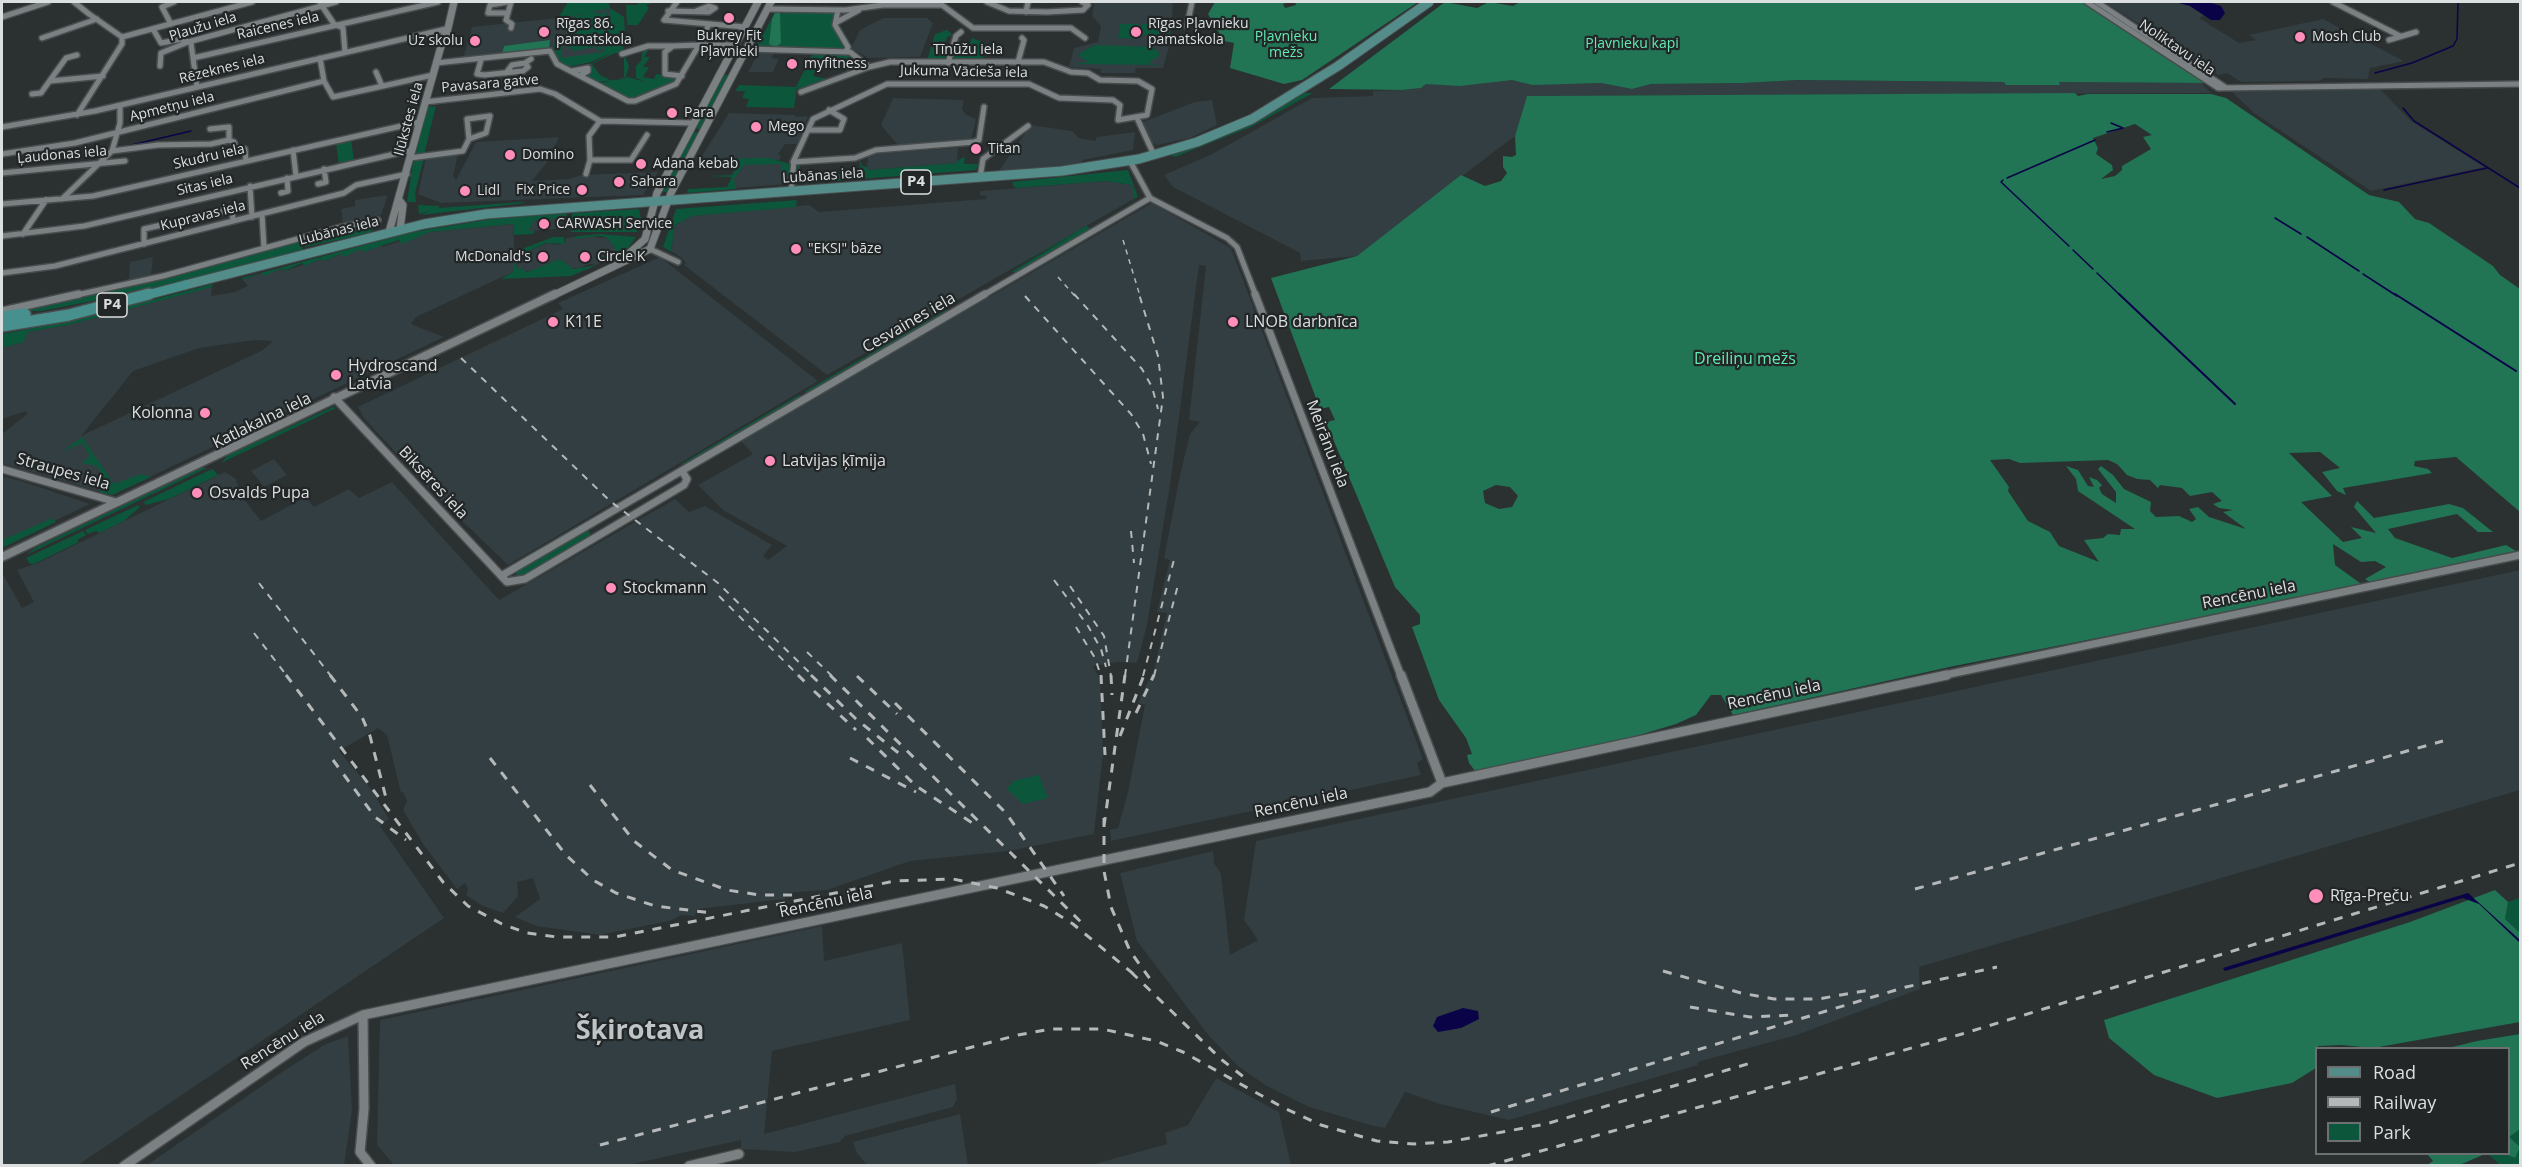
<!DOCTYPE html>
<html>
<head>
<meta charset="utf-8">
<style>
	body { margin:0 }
	#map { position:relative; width:2522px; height:1167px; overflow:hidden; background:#2b3031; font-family:"Open Sans",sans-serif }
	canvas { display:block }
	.frame { position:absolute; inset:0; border:3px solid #dcdfe0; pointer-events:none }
	.legend { position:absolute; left:2315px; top:1047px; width:195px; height:108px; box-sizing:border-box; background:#222627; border:2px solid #6c7071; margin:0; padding:8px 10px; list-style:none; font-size:18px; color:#dcdfe0 }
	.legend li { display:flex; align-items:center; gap:12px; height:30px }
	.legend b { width:30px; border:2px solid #6c7071 }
</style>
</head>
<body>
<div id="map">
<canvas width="2522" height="1167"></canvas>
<div class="frame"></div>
<ul class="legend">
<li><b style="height:8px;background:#548c8a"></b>Road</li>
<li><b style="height:8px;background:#b5b8b9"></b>Railway</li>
<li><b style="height:16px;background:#0c563b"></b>Park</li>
</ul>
</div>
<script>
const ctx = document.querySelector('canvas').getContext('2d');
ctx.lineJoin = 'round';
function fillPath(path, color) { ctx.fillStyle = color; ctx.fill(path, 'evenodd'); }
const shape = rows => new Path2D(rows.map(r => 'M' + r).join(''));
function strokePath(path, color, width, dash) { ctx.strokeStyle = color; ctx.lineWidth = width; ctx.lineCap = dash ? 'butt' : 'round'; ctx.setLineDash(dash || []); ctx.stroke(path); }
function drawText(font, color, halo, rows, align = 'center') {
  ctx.font = font + ' "Open Sans",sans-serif'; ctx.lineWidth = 4.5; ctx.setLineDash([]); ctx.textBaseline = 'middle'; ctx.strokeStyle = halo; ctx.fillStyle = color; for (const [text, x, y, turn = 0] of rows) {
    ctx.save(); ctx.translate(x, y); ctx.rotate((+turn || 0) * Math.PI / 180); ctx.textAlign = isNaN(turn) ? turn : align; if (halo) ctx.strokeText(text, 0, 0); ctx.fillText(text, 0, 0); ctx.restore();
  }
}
fillPath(shape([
	[609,2,610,8,619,14,616,48,590,58,561,63,560,48,463,59,472,27,558,18],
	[1088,2,1173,2,1170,43,1163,68,1136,68,1135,73,1101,73,1101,69,1069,67,1074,48,1098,42,1101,26,1092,16,1094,4],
	[2105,2,2175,2,2190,6,2205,15,2199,18,2239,43,2256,40,2249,35,2323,19,2404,61,2370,68,2368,79,2324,78,2319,81,2241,82,2227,73,2218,75],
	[883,18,927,18,933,23,920,57,868,58,851,48,860,30],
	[759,52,774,52,772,58,779,59,773,72,748,72],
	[1503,80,1519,80,1528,84,1601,83,1632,89,1650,84,1742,83,1797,80,2004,82,2060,85,2059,82,2202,83,2211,93,1527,96,1515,136,1357,256,1301,261,1300,253,1173,187,1164,175,1212,154,1312,98,1373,96,1373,91,1402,90,1421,88,1426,84],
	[2379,88,2411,121,2484,167,2371,191,2254,113,2229,89],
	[893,98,964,100,962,109,966,115,976,119,971,140,898,145,881,125],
	[1212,100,1217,125,1190,138,1157,145,1151,142,1143,122,1195,102],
	[729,113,795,115,796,117,808,116,798,144,785,144,778,154,781,156,779,160,700,159],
	[1031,125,1072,131,1079,138,1095,141,1097,137,1135,132,1133,150,1083,160,1080,165,998,172],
	[559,137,549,160,532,181,568,179,582,175,658,172,643,195,441,203,418,194,426,158,458,154,453,176,456,180,476,142],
	[958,148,957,163,867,170,868,154],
	[748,162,785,163,789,171,788,184,734,188,732,180,739,165],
	[1106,181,1132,185,1135,198,827,375,684,265,686,263,682,258,671,251,675,225,692,216,809,205,819,212,986,199,987,196,979,195,981,191],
	[388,195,381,215,343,224,341,209,355,206,355,200],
	[1152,203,1231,248,1423,759,1417,763,1421,775,1111,841,1110,830,1118,828,1128,792,1145,705,1138,703,1154,669,1167,613,1157,612,1170,560,1164,558,1180,475,1190,434,1200,422,1189,420,1206,266,1199,265,1170,485,1147,625,1137,663,1118,662,1093,666,1100,679,1103,753,1094,834,1009,851,910,861,827,890,786,893,785,899,697,909,695,916,682,915,669,921,600,935,536,926,515,917,540,899,533,878,517,882,518,896,503,913,483,906,466,895,468,889,465,883,457,889,423,844,403,810,407,801,403,792,401,793,387,735,378,728,339,751,371,789,389,819,380,826,444,918,78,1165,2,1165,2,578,4,576,22,608,34,602,17,570,38,563,225,472,236,479,240,494,261,521,306,497,314,507,349,489,359,498,392,482,499,600,675,499,689,512,705,506,772,545,763,556,768,560,787,546,723,510,698,485,753,454,741,441],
	[566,217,556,229,529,231,534,220],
	[513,224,515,261,520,255,548,243,558,245,566,242,566,238,581,236,607,238,616,249,615,253,597,265,590,264,579,268,571,268,560,259,531,271,522,271,515,264,515,271,416,317,411,324,444,337,112,495,2,463,2,434,27,414,26,411,2,419,2,348,24,342,27,332,67,325,190,291,212,287,211,296,235,292,248,286,243,280,262,273,264,275,282,268,284,271,322,259,324,261,341,254,360,249,363,252,380,245,382,247,430,232],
	[255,340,273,341,263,350,81,436,133,371,199,348],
	[153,257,151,275,129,280,130,262],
	[660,257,818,381,508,565,427,487,363,417,358,407,563,309,558,303],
	[274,459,287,475,264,487,251,471],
	[2,476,21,481,90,504,2,546],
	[2520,570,2520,790,1919,967,1920,989,1797,1035,1701,1061,1697,1063,1698,1065,1509,1120,1440,1104,1405,1092,1385,1128,1374,1126,1309,1107,1265,1085,1238,1066,1209,1036,1137,941,1120,873,1213,851,1214,863,1221,874,1230,955,1258,940,1244,920,1256,841],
	[822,926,824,961,902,943,910,1020,772,1051,764,1134,955,1084,957,1099,953,1107,845,1136,840,1142,795,1152,741,1149,741,1140,628,1165,394,1165,377,1145,380,1020],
	[348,1036,352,1111,344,1165,147,1165,285,1070,324,1045],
	[1216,1078,1279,1112,1291,1165,1091,1165,1167,1144,1165,1133,1188,1125],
	[960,1114,968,1165,867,1165,857,1153,853,1142]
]), '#323e41');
fillPath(shape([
	[568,2,608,2,610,8,624,17,625,30,617,32,625,31,623,53,615,53,592,64,600,75,610,80,624,79,624,54,629,66,625,79,599,82,596,82,584,75,587,66,569,68,593,63,611,53,591,62,567,67,557,62,553,51,560,47,554,47,556,37,564,37,561,58,604,52,610,8,591,12,603,14,607,10,601,50,598,51,598,46,574,51,566,45,569,23,574,17,586,13,557,20],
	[639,2,655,2,646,5,649,8,638,25,627,25,626,5,637,5],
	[776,10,834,12,837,33,844,49,756,48],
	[1120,24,1139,24,1138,39,1118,38],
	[1142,24,1155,24,1155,33,1158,24,1171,26,1169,41,1152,41,1153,35,1141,35],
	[947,30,953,35,947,37,943,51,947,51,944,60,927,60,935,34],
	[972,38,987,44,982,61,953,60,955,53,966,53],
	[1095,45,1150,47,1158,51,1159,56,1148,63,1160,65,1074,64,1089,62,1080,57,1080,53],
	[650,47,644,57,650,57,643,67,649,67,643,77,654,79,656,74,678,78,673,85,630,99,601,83,628,77,645,82,636,78,636,66,641,61,643,49],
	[813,53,850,54,864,67,849,72,846,70,851,60,824,59,819,62,813,76,832,80,798,91,797,86,794,108,746,107,749,99,742,98,745,91,735,91,739,85,796,87],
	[722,75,729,75,701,130,694,128],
	[1304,93,1313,93,1251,127,1175,157,1169,154,1245,126],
	[436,106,424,155,418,156,415,153,427,107],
	[692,131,699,133,669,192,662,192],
	[351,139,354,161,339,165,336,143],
	[965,157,964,164,978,164,976,170,796,184,798,166,800,164,800,173,805,177,815,172,812,176,861,172,859,161,855,159,860,161,862,166,867,167,868,170,957,163,958,160],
	[424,158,415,193,416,202,407,202,413,162],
	[769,158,790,164,789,181,783,179,782,176,787,175,782,171,782,164,744,165,734,179,736,189,687,193,688,189,727,187,732,177,709,176,732,175,736,169,713,167,736,167,740,161,710,159],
	[1128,170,1138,197,1091,224,1134,199,1132,185,1106,181,1016,188,1013,185,1012,182],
	[797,200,796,207,692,216,675,225,671,251,682,258,663,247,676,209],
	[522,202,525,203,421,215,430,211,419,214,418,205,440,206,438,208],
	[639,209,641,219,637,232,571,232,572,213],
	[566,213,567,216,563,218,534,220,529,231,535,231,533,234,514,235,513,224,430,232,402,244,399,240,363,252,360,249,344,257,341,254,324,261,321,259,304,266,302,263,284,271,282,268,264,276,261,273,243,280,242,278,227,282,413,232,491,219],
	[378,222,370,233,305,247,303,239],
	[1086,226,1092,229,1018,272,1011,272,1080,231,1008,271],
	[601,234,636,237,628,248,602,262,602,257,615,253,615,248,607,238,601,236,572,239,577,236],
	[553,237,564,237,565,244,546,243,521,255,515,261,516,266,527,272,560,259,573,269,597,265,571,276,501,279,514,271,514,252],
	[300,239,303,250,182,283,42,311,17,311],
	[213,284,212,287,68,325,28,332,24,342,2,348,2,334,67,322],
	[946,310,947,313,809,394,804,392],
	[799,395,801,399,688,464,681,464],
	[333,407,336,408,221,463,228,455],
	[82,437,114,484,141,474,151,477,112,495,99,492,108,485,97,466,82,463,90,456,82,443,62,452],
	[200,468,207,468,26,555,35,548],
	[212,469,221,477,218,475,169,499,146,505,143,502],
	[138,505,140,507,124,521,99,533,96,531,88,534,85,530],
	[53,518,56,522,2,548,2,540],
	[585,530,590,532,590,537,525,575,519,576,516,574,518,569],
	[83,531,86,535,77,540,79,542,34,564,30,564,26,558],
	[1039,775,1048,798,1023,804,1007,789,1013,781],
	[2520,898,2520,933,2505,919,2508,902],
	[2520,1124,2520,1165,2500,1165,2488,1154,2508,1154,2509,1127]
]), '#0c563b');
fillPath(shape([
	[1215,2,1289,2,1283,4,1285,8,1296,5,1295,2,1418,2,1302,80,1284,84,1230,68,1234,43,1224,41,1208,14],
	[1445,2,1477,8,1489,2,1513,6,1520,2,2082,2,2206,83,2059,82,2060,85,2006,85,2004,82,1798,80,1743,83,1651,84,1632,89,1601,83,1532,85,1512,80,1460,86,1426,84,1421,88,1402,90,1329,89],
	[775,13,780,13,781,43,776,47,769,44,772,19],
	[550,40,549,49,502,54,504,46],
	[2075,93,2078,96,2088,94,2211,94,2226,98,2369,195,2399,202,2415,219,2429,223,2493,266,2500,275,2520,289,2520,512,2456,457,2415,461,2414,466,2428,469,2432,473,2343,488,2346,495,2337,491,2322,472,2340,468,2320,452,2289,453,2332,496,2301,502,2343,542,2362,538,2351,527,2376,533,2354,507,2357,501,2374,518,2449,504,2463,508,2493,532,2478,532,2457,514,2388,529,2395,538,2452,558,2506,545,2516,551,2371,583,2365,579,2386,567,2375,561,2361,562,2333,544,2335,565,2364,586,1954,666,1733,715,1721,695,1711,695,1696,715,1676,724,1626,739,1475,771,1469,763,1467,755,1472,754,1466,738,1439,700,1412,627,1420,624,1420,615,1395,587,1326,422,1335,420,1329,407,1320,409,1271,278,1357,256,1461,175,1485,186,1501,181,1507,173,1503,167,1503,156,1512,157,1516,155,1515,136,1527,96],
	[2135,124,2152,135,2143,137,2151,149,2122,166,2122,170,2115,176,2101,179,2113,170,2112,165,2096,154,2098,148,2093,138],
	[2009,459,2020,463,2108,460,2117,464,2127,475,2137,479,2150,480,2158,488,2160,485,2182,488,2190,496,2212,492,2222,501,2213,504,2219,508,2233,510,2223,512,2246,529,2209,517,2198,507,2189,509,2196,519,2192,522,2179,516,2156,517,2150,511,2151,502,2124,489,2113,475,2101,466,2098,469,2116,492,2116,503,2102,494,2099,488,2102,485,2097,480,2089,477,2094,487,2088,486,2078,470,2066,466,2076,479,2078,491,2135,529,2121,529,2120,535,2108,534,2103,538,2084,540,2099,562,2059,546,2050,532,2028,521,2008,491,2009,487,1990,460],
	[1496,485,1510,487,1518,496,1512,507,1499,509,1485,503,1483,491],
	[2495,890,2508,902,2505,919,2520,933,2520,1022,2373,1048,2341,1045,2318,1046,2316,1068,2292,1083,2217,1098,2154,1075,2109,1038,2104,1020,2410,922],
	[2520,1034,2520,1129,2509,1137,2520,1147,2515,1158,2506,1154,2508,1154,2508,1048,2448,1048,2477,1041],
	[2427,1154,2485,1154,2457,1166,2427,1165,2433,1161]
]), '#217454');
fillPath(shape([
	[2175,2,2208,2,2221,6,2225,13,2220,20,2211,20,2190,6],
	[2468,893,2520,940,2520,943,2479,904,2463,898,2225,971,2223,968],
	[1463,1008,1478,1011,1479,1019,1461,1028,1438,1032,1433,1026,1437,1017]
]), '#0b0348');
strokePath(shape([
	[2375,73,2412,63,2453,46,2457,39,2458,2],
	[2403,108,2414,121,2520,188],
	[2107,132,2123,128,2111,123],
	[123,147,191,131],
	[2007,178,2095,140],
	[2003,180,2001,182,2069,246],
	[2384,190,2487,168],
	[2275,218,2301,234],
	[2307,237,2359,271],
	[2073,250,2093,269],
	[2097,273,2121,296],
	[2363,274,2397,296]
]), '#0b0348', 1.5);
strokePath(shape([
	[2119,294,2235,404],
	[2395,294,2516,371]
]), '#0b0348', 2);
const minorFar2 = shape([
	[74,2,89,14],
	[507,2,490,5,488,13,508,13],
	[511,2,506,20,512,24,511,28],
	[677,2,664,20,745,27],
	[987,2,1009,11,1047,12,1083,10,1088,5,1082,2],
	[2087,2,2218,88,2520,84],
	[2097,2,2225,87],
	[2333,2,2400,36],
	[320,3,334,24,343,28,345,52],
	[768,9,845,10,883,5,942,5,973,28,1071,28,1085,38],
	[838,10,835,25,848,47,846,52],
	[668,11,709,12,715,8,709,6,696,11],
	[1026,12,1028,2],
	[89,14,122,37],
	[2,17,48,2],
	[837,22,859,10],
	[171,24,162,7,174,2],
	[1187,26,1192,2],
	[153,29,161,43,182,39,191,43,197,87],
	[42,38,97,19],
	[2389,40,2416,32],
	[746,49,850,52,869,67,890,62,1044,62,1071,72,1088,73,1100,80,1138,81,1152,89,1147,115,1118,120,1120,105,1113,100,1059,98,1029,84,887,84,813,119,794,160,791,192],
	[622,54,648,46,673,46],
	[193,58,438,2],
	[320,58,324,81,333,97,433,75],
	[481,60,477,74,484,75,523,71,528,67,525,63,531,59],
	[1018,62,1024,40,1022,38],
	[436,63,550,51,557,64,628,101,635,101,676,84,699,45,735,45],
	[948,63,956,36,961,32],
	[160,66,161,53,188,42,336,2],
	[572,71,588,68,588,71,581,75],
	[376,72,382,86],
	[506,73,512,65,525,63],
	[682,76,665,74,665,52,673,46,699,45,709,24],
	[50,81,103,76],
	[801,92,869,67],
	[32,94,41,93,66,58,77,55],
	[425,102,540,89,555,94,600,121,693,123],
	[77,115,122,44,122,37,252,2],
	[490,116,486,133,469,139,467,119,490,116],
	[1137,118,1154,155],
	[2,127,95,111,446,29],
	[210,129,229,127,229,140],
	[807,130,840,130,844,119,829,110],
	[293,150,296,176],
	[112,151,158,145,211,144,229,140,234,142,236,148,245,149,246,161],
	[2,154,75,143,324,81],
	[410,158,463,151,469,139],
	[590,160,631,160,647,135],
	[1130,161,1150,198,1227,238,1237,247,1256,296],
	[793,162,855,158,876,150,974,142,979,140,984,107],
	[2,173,125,161],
	[586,174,590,160,589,136,600,121],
	[980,178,983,159,1028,126],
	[318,184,326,182,324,169],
	[250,186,252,217],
	[281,193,288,191,287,178],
	[62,199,112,151,120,123,120,106],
	[2,204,93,196,419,122],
	[262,214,264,248],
	[23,234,46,200],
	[2,236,84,226,412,150],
	[144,244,144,229,232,209,233,221],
	[650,249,678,262],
	[2,273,55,266,344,193,356,185,407,174],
	[72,296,163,276,341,227,378,220],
	[982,296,1150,198]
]);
const minorFar1 = shape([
	[1255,294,1401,676],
	[2,311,79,294],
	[334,397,507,582,525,579,684,485,687,479,682,471],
	[2,469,116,502],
	[501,576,985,294],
	[1940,676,2520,555]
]);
const minor = shape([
	[1401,675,1442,783],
	[363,1015,364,1109,360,1152,371,1166],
	[124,1166,304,1042,363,1015,1430,792,1442,783,1947,675],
	[689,1166,739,1154]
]);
const tertiaryFar1 = shape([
	[446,37,454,2],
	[400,201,403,205,400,230],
	[389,232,445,32],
	[625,257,645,239,657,193,758,2],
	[552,296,650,249,671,193,771,2]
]);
const tertiary = shape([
	[2,557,555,294]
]);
const primary = shape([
	[185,285,424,224,486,214,1062,171,1139,159,1197,142,1252,119,1338,66,1429,2]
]);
const trunkFar1 = shape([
	[143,296,185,285]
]);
const trunk = shape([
	[2,317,25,314],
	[2,326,69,315,149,294]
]);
strokePath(minorFar2, '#484c4d', 8);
strokePath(minorFar1, '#484c4d', 10);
strokePath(minor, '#484c4d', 12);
strokePath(tertiaryFar1, '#484c4d', 9);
strokePath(tertiary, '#484c4d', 11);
strokePath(primary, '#484c4d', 11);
strokePath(trunkFar1, '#484c4d', 11);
strokePath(trunk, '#484c4d', 14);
strokePath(minorFar2, '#7b8082', 5);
strokePath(minorFar1, '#7b8082', 7);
strokePath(minor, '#7b8082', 9);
strokePath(tertiaryFar1, '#7b8082', 7);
strokePath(tertiary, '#7b8082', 8);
strokePath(primary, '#548c8a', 9);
strokePath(trunkFar1, '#47908d', 9);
strokePath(trunk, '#47908d', 11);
strokePath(shape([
	[1123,240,1140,296],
	[1058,277,1075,296]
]), '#b5b8b9', 1.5, [5, 5]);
strokePath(shape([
	[1074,294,1142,369,1152,387,1158,409],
	[1025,296,1131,414,1143,434,1151,464],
	[461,358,610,501,718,583,813,676],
	[1131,531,1134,563],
	[1054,580,1088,626,1101,649,1106,667],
	[259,583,331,676],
	[1070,586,1104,636,1111,676],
	[719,596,799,676],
	[1076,627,1095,658,1101,676],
	[254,633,287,676],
	[807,652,832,676],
	[1125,676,1163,397,1158,356,1139,294],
	[1143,676,1175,556],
	[1154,676,1178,585]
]), '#b5b8b9', 2, [7, 7]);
strokePath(shape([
	[286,675,443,882,468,906,502,924,527,933,557,937,615,937,895,881,953,879,997,888,1044,906,1073,924,1136,976],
	[330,675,362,717,370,736,386,798],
	[798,675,810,687],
	[811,675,856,719,901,755],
	[830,675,1082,923],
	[1101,675,1105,755],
	[1111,675,1112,695],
	[857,676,897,714],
	[814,691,856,730],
	[895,703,1006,813,1064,896],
	[1136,713,1154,675],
	[1120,736,1144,675],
	[867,738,916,786,974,824],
	[490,758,566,855,593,880,616,893,655,906,712,913],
	[850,758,916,792],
	[333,760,375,817,406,840],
	[590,785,634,841,672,870,727,890,760,895,794,895],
	[1104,818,1104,871,1111,907,1130,951,1153,983],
	[1104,826,1125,675],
	[1915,889,2443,741],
	[1663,971,1741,993,1774,999,1818,999,1870,990],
	[1131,972,1222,1060,1245,1078],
	[1690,1007,1750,1017,1794,1015],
	[1491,1112,1906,987,1997,967],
	[600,1145,1018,1035,1051,1029,1102,1029,1156,1041,1183,1052,1282,1107,1321,1125,1377,1141,1414,1144,1448,1142,1546,1124,1754,1062],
	[1487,1166,1962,1034,2520,863]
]), '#b5b8b9', 3, [9, 9]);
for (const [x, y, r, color] of [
	[729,18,6,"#ff8ebb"],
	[544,32,6,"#ff8ebb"],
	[1136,32,6,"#ff8ebb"],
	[2300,37,6,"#ff8ebb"],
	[475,41,6,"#ff8ebb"],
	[792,64,6,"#ff8ebb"],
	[672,113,6,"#ff8ebb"],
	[756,127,6,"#ff8ebb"],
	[976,149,6,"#ff8ebb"],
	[510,155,6,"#ff8ebb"],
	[641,164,6,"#ff8ebb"],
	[619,182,6,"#ff8ebb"],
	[582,190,6,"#ff8ebb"],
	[465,191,6,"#ff8ebb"],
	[544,224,6,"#ff8ebb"],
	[796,249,6,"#ff8ebb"],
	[543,257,6,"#ff8ebb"],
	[585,257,6,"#ff8ebb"],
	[553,322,6,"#ff8ebb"],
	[1233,322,6,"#ff8ebb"],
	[336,375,6,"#ff8ebb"],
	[205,413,6,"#ff8ebb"],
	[770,461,6,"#ff8ebb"],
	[197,493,6,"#ff8ebb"],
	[611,588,6,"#ff8ebb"],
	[2316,896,8,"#ff8ebb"]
]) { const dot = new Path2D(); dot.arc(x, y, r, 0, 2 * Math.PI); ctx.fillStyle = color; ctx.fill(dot); strokePath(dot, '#222627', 2); }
drawText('14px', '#dcdfe0', '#222627', [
	["Rīgas 86.",556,24],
	["pamatskola",556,40],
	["Rīgas Pļavnieku",1148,24],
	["pamatskola",1148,40],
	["Bukrey Fit",729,36,"center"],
	["Pļavnieki",729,52,"center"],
	["Mosh Club",2312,37],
	["Uz skolu",463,41,"right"],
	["myfitness",804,64],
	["Para",684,113],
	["Mego",768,127],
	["Titan",988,149],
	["Domino",522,155],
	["Adana kebab",653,164],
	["Sahara",631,182],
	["Fix Price",570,190,"right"],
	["Lidl",477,191],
	["CARWASH Service",556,224],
	["\"EKSI\" bāze",808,249],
	["McDonald's",531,257,"right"],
	["Circle K",597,257]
], 'left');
drawText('14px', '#dcdfe0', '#222627', [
	["Raicenes iela",278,26,-13],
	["Plaužu iela",203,27,-17],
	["Noliktavu iela",2177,48,34],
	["Tīnūžu iela",968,50],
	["Rēzeknes iela",222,69,-14],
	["Jukuma Vācieša iela",964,72,1],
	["Pavasara gatve",490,84,-5],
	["Apmetņu iela",172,107,-14],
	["Ilūkstes iela",409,119,-75],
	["Ļaudonas iela",62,155,-5],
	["Skudru iela",209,157,-13],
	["Lubānas iela",823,176,-4],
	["Sitas iela",205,185,-13],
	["Kupravas iela",203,216,-14],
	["Lubānas iela",339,231,-14]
]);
drawText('14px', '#60ecb3', '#222627', [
	["Pļavnieku",1286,37],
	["mežs",1286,53],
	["Pļavnieku kapi",1632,44]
]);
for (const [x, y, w] of [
	[916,182,30],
	[112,305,30]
]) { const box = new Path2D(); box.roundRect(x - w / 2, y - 12, w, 24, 4.5); ctx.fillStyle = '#222627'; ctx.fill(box); strokePath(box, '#dcdfe0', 1.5); }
drawText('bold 15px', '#dcdfe0', null, [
	["P4",916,182],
	["P4",112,305]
]);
drawText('16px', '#dcdfe0', '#222627', [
	["K11E",565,322],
	["LNOB darbnīca",1245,322],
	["Hydroscand",348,366],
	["Latvia",348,384],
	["Kolonna",193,413,"right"],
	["Latvijas ķīmija",782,461],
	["Osvalds Pupa",209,493],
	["Stockmann",623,588],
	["Rīga-Preču",2330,896]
], 'left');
drawText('16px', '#dcdfe0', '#222627', [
	["Cesvaines iela",909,323,-30],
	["Katlakalna iela",262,421,-26],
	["Meirānu iela",1327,444,69],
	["Straupes iela",63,472,16],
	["Biksēres iela",433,483,47],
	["Rencēnu iela",2249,595,-11],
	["Rencēnu iela",1774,695,-12],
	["Rencēnu iela",1301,803,-12],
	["Rencēnu iela",826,903,-12],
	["Rencēnu iela",283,1041,-32]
]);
drawText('16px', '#60ecb3', '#222627', [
	["Dreiliņu mežs",1745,359]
]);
drawText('bold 27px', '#bfc4c6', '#222627', [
	["Šķirotava",640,1031]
]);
</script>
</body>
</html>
